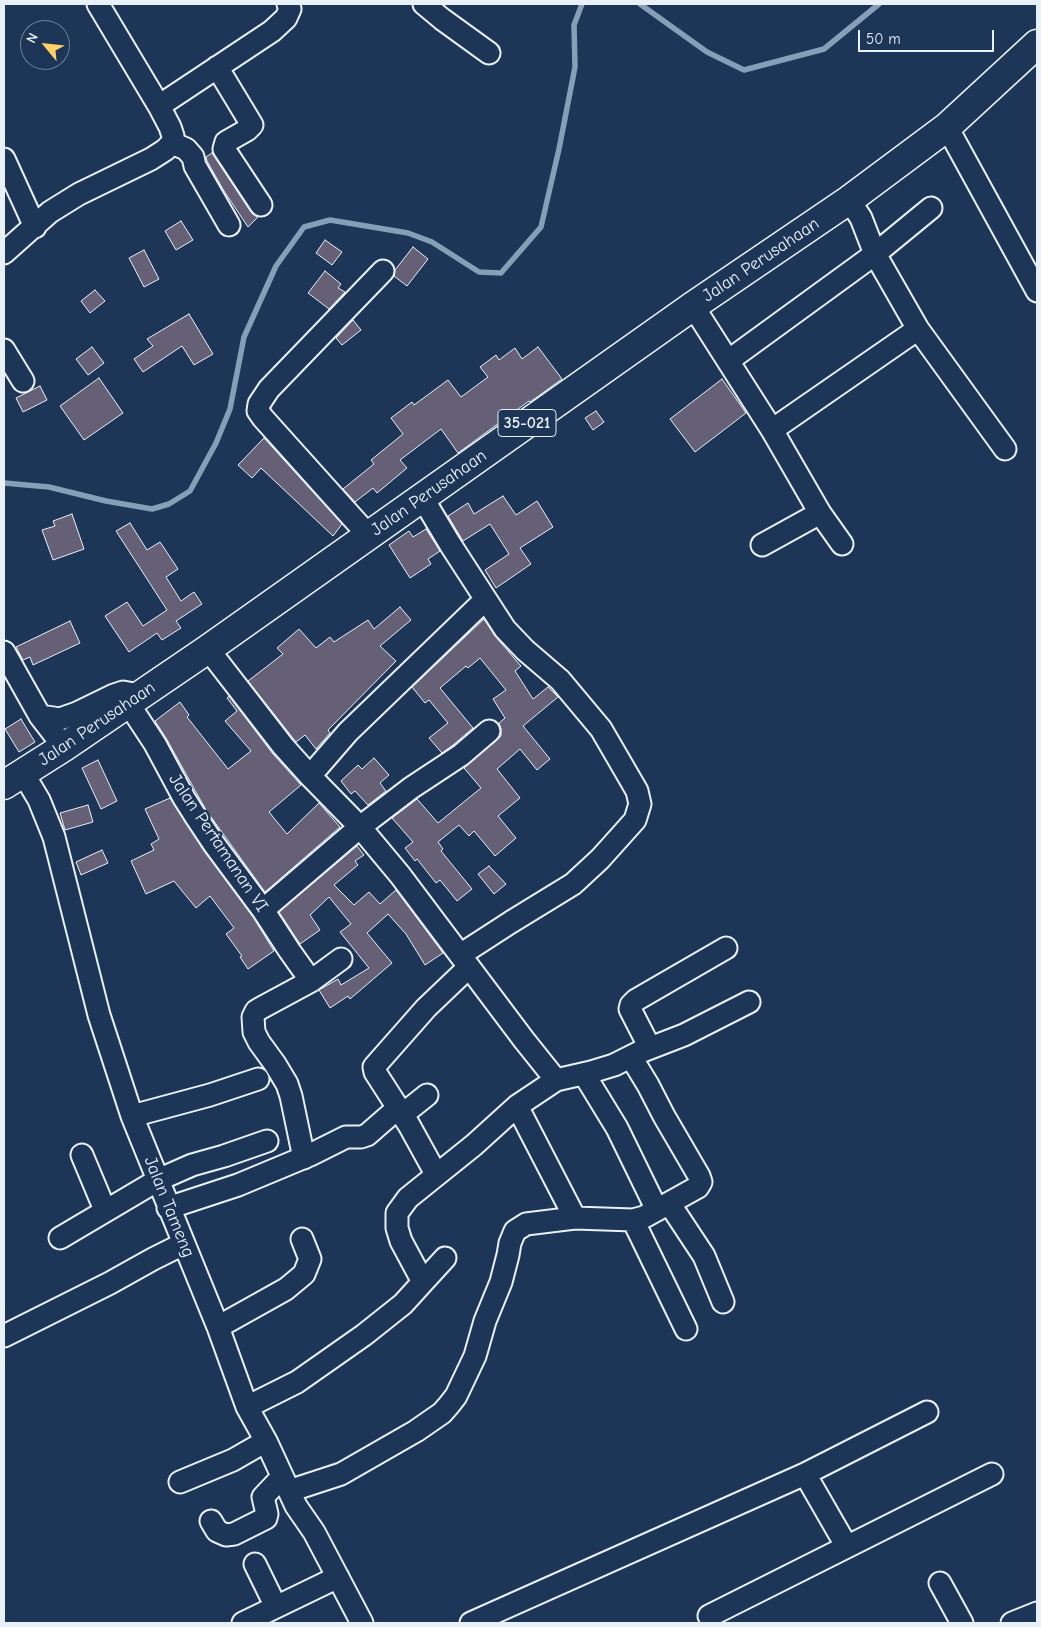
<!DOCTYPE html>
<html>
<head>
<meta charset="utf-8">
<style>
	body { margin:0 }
	#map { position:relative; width:1041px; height:1627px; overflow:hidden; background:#1d3557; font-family:"Comic Neue",sans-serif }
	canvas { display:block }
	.frame { position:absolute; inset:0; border:5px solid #e8f1f8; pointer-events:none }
	.north { position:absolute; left:20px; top:20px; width:50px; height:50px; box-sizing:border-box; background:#1d3557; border:1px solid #6e8097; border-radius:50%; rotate:298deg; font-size:14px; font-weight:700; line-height:20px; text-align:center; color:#e8f1f8 }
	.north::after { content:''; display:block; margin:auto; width:18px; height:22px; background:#ffd166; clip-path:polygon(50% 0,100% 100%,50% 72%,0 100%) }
	.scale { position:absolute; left:858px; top:30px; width:136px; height:22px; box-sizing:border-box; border:2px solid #e8f1f8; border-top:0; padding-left:6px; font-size:15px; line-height:18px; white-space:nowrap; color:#e8f1f8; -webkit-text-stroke:4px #1d3557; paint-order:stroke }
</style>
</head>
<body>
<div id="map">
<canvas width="1041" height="1627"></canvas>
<div class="frame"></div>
<div class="north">N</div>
<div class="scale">50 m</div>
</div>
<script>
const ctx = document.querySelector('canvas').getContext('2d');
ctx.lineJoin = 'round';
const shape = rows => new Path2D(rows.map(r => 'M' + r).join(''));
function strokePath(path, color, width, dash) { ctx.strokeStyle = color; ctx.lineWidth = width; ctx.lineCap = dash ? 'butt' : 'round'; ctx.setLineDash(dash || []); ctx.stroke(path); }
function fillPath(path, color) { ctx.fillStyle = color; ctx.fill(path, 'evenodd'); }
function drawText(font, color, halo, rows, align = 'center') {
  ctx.font = font + ' "Comic Neue",sans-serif'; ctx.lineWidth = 5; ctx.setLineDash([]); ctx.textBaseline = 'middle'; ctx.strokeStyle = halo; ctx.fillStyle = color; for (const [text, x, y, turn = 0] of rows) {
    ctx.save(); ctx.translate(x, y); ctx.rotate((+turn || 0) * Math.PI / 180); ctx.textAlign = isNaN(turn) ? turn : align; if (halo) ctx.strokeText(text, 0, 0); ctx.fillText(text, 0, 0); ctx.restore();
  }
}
strokePath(shape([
	[640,4,707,52,744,70,824,49,879,4],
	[4,483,49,487,106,501,152,509,169,504,190,491,216,443,230,409,244,337,276,266,304,227,330,220,408,233,432,242,479,272,501,273,541,227,559,149,575,67,574,25,582,4]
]), '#879eb8', 5.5);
const building = shape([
	[212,153,251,212,258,217,248,227,224,191,207,161,206,157,212,153],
	[181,221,193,240,176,250,165,231,181,221],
	[325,240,342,252,332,265,316,253,325,240],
	[413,247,428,259,407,286,394,276,395,270,413,247],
	[144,250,159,279,144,287,129,258,144,250],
	[325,271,341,284,338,288,345,292,329,309,308,293,325,271],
	[95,290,105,301,90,313,81,301,95,290],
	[189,314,213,354,194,365,182,346,143,372,134,359,153,346,147,339,189,314],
	[353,320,361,330,342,345,336,338,353,320],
	[92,347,104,363,88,375,76,359,92,347],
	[538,347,562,379,530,402,529,401,458,453,441,429,400,460,407,468,377,493,373,488,355,502,343,489,374,464,371,460,403,434,391,418,412,402,414,405,448,380,461,397,488,377,480,367,496,355,499,360,515,348,522,359,538,347],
	[99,378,123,413,84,440,60,406,99,378],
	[722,379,746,413,695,452,670,419,722,379],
	[40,386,47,400,23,412,16,398,40,386],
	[596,411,604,422,593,430,585,418,596,411],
	[264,438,342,524,333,536,261,468,252,478,238,465,264,438],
	[503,496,516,515,537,501,553,527,520,548,531,564,496,588,485,570,509,554,490,524,463,541,448,516,468,503,474,514,503,496],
	[72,514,84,549,53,560,42,530,55,526,53,521,72,514],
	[130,523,147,550,160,542,178,569,166,577,181,601,194,592,202,604,176,621,181,628,162,640,157,633,129,652,105,616,127,602,143,626,167,610,116,531,130,523],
	[426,529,440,551,428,559,431,564,410,578,389,545,409,531,413,537,426,529],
	[400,607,411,620,380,646,396,661,328,730,330,733,316,749,305,735,296,742,248,681,283,654,277,648,299,629,316,648,330,637,334,642,368,620,374,629,400,607],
	[484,619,495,636,521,666,515,671,533,699,548,687,558,697,523,726,550,759,537,770,520,749,497,769,520,798,498,816,516,838,495,856,474,831,469,836,459,825,438,842,443,849,441,851,472,889,457,901,440,880,436,883,417,859,415,861,405,848,413,842,392,818,417,799,438,823,481,788,464,768,497,740,501,736,501,729,499,723,505,718,493,699,506,690,480,658,468,668,466,666,440,688,473,728,453,745,442,753,429,738,448,723,429,700,425,703,412,687,484,619],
	[70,621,80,643,33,665,30,657,23,660,16,647,70,621],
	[229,696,273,754,301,785,269,812,287,834,319,803,340,827,265,892,206,810,166,738,155,721,180,702,189,715,187,717,228,769,251,751,225,721,237,711,227,698,229,696],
	[21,719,35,742,19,752,5,729,21,719],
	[374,758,389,775,380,783,386,791,368,805,355,791,351,794,341,781,358,765,362,769,374,758],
	[98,760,117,801,101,809,82,768,98,760],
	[170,798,204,851,253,917,274,951,248,969,240,957,242,956,226,934,234,928,210,896,196,908,174,881,146,894,131,861,154,850,151,844,159,839,145,809,170,798],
	[88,805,93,822,65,830,60,813,88,805],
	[357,846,364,855,355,861,358,865,334,885,354,905,369,892,380,904,396,890,443,953,425,965,406,934,388,914,367,933,392,963,350,999,348,996,330,1008,319,990,338,979,341,985,369,968,340,932,351,924,329,897,310,915,320,930,300,944,279,912,357,846],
	[102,850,108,863,81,875,76,862,102,850],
	[489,866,506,884,494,894,478,874,489,866]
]);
fillPath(building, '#656075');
strokePath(building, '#e8f1f8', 1);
const minor = shape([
	[424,4,442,19,489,53],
	[217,67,252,125,247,130,226,142,224,149,261,205],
	[159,106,272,31,286,18,290,9,288,4],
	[947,127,1037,291],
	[172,143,186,149,193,157,195,166,229,225],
	[4,159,35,227],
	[849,200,861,218,875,254,918,329,1005,449],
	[4,253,50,212,79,194,151,159,165,150,172,143,173,136,170,127,159,106,98,4],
	[693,306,772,430,820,513,842,544],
	[4,350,23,381],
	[728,361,875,254,931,208],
	[772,430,918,329],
	[422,497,450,544,505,629,525,650,560,680,601,729,626,772,637,791,640,804,635,820,600,859,573,884,511,922,460,955],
	[369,536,263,418,258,411,259,404,269,389,383,271],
	[762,545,820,513],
	[208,649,283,746,310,776,360,827,400,875,524,1040,556,1080,517,1106,474,1145,408,1198,397,1213,397,1228,401,1241,423,1282,403,1304,364,1335,297,1382,247,1407],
	[4,652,40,716,64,747],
	[128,703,155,744,184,798,196,817,214,844,263,910,289,950,311,981],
	[40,716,60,719,77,713,114,695,123,692,140,695],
	[23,773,39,800,54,837,99,1015,132,1116,218,1327,247,1407,266,1441,296,1506,314,1532,362,1623],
	[310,776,348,732,485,600],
	[263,910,360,827,411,788,461,755,489,731],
	[650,1048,630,1009,631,1005,636,1000,726,948],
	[584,1074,617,1128,657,1210],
	[556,1080,591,1072,614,1065,640,1052,684,1035,749,1002],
	[517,1106,575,1218],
	[402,1115,427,1095],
	[132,1116,210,1095,258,1079],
	[82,1155,105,1210],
	[304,1158,291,1096,287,1084,275,1064,259,1042,254,1032,253,1017,256,1011,261,1008,311,981,341,959],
	[436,1174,409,1125,375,1072,374,1067,426,1008,469,967],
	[669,1203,704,1256,723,1302],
	[168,1208,238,1185,310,1155,346,1137,361,1137,367,1135,398,1108],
	[633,1220,686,1329],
	[60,1238,158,1180,192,1165,224,1156,267,1141],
	[423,1282,445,1258],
	[218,1327,286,1289,304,1274,310,1259,302,1239],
	[4,1336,110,1283,153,1259,183,1244],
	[805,1474,847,1547],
	[180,1482,233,1460,266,1441],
	[289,1491,341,1474,416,1431,442,1413,449,1405,456,1396,475,1356,485,1321,501,1282,508,1255,510,1243,515,1231,526,1224,575,1218,633,1220,644,1217,698,1187,701,1182,699,1176,664,1116,648,1085,631,1057],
	[211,1521,217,1531,226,1535,234,1534,266,1518,267,1514,263,1497,282,1477],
	[255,1564,276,1607],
	[940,1583,962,1623],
	[709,1616,992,1474],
	[243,1623,338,1577],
	[471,1623,805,1474,927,1412],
	[1012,1623,1037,1613]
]);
const major = shape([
	[4,785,64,747,208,649,693,306,849,200,947,127,1037,44]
]);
strokePath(minor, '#e8f1f8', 25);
strokePath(major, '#e8f1f8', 31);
strokePath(minor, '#1d3557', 21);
strokePath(major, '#1d3557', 28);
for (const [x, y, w] of [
	[527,423,58]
]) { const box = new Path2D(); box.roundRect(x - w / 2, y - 13.5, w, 27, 4); ctx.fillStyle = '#1d3557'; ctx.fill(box); strokePath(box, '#e8f1f8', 1); }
drawText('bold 16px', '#e8f1f8', null, [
	["35-021",527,423]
]);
drawText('18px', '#e8f1f8', '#1d3557', [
	["Jalan Perusahaan",761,260,-34],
	["Jalan Perusahaan",429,493,-35],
	["Jalan Perusahaan",97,724,-34],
	["Jalan Pertamanan VI",218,843,56],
	["Jalan Tameng",169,1207,68]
]);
</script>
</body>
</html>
